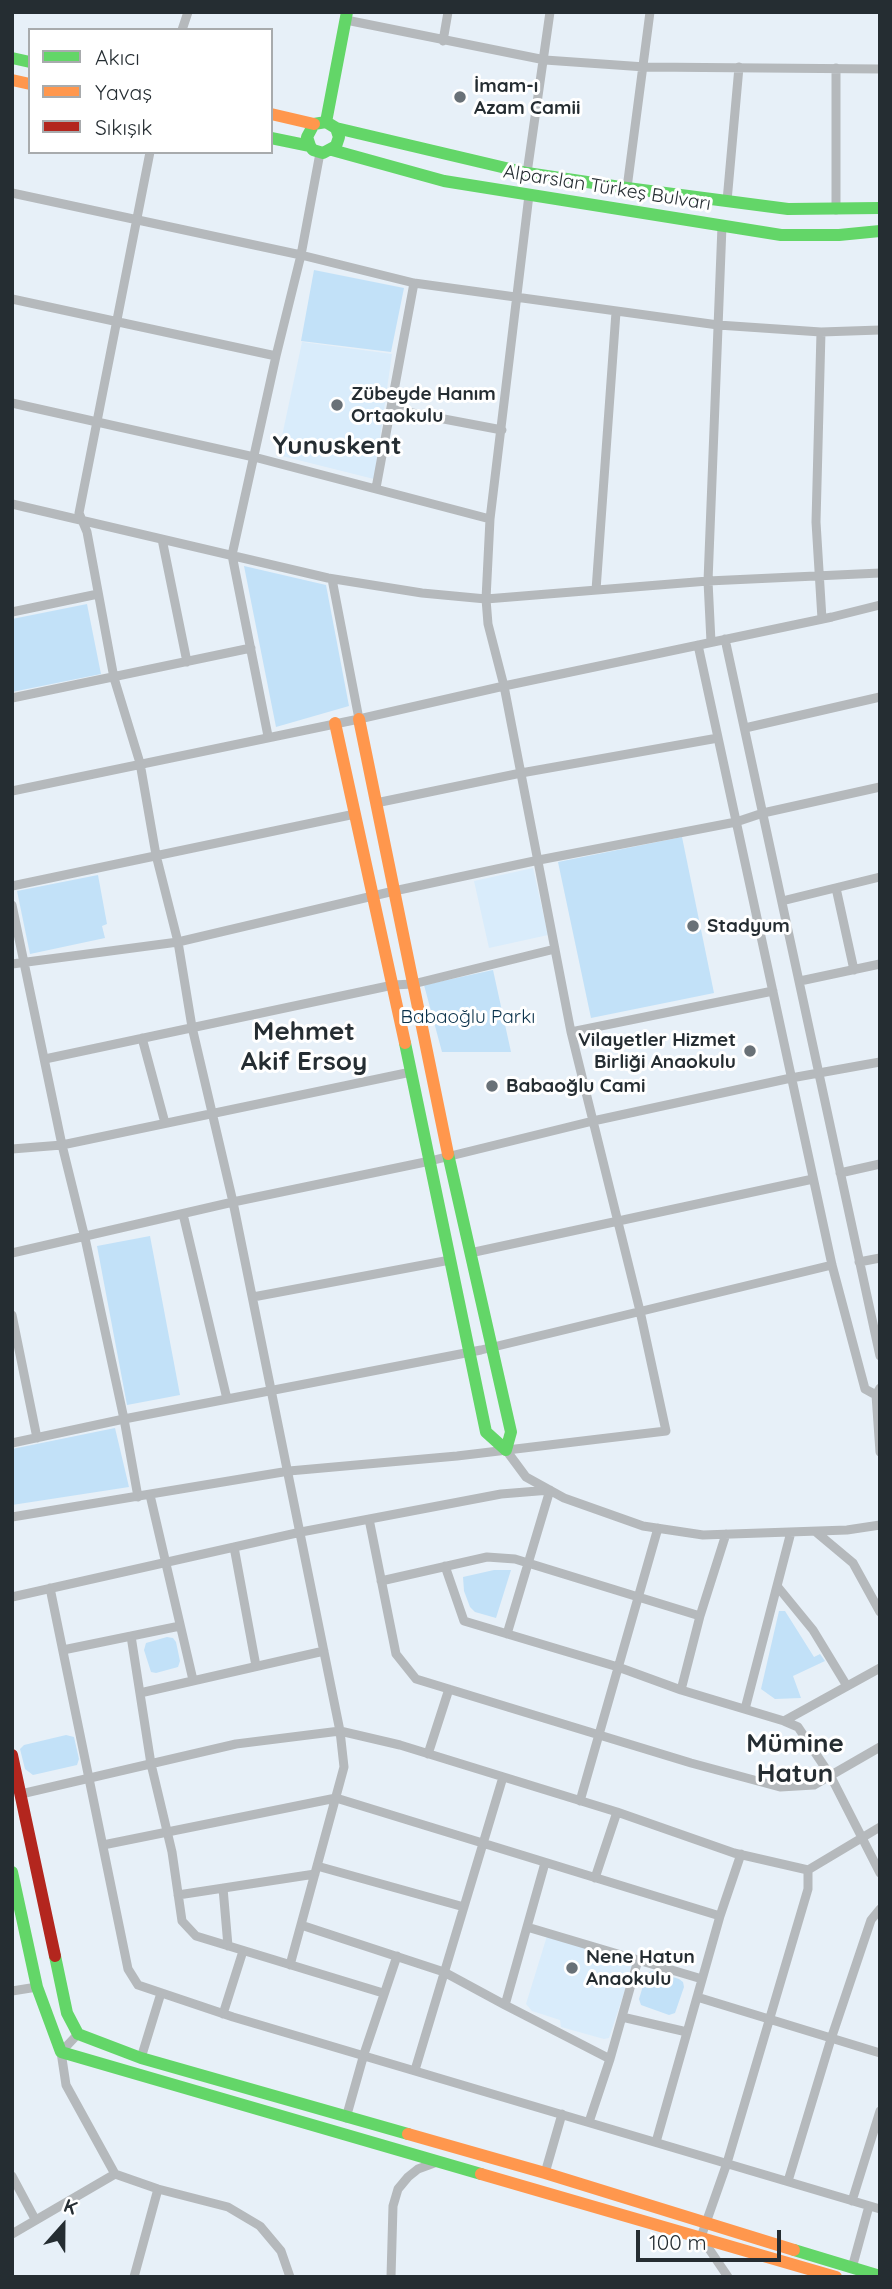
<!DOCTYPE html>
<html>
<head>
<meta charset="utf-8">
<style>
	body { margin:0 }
	#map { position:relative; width:892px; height:2289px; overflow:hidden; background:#e7f0f8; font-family:Quicksand,sans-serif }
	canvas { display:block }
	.frame { position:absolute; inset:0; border:14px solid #252d32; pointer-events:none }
	.legend { position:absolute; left:28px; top:28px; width:245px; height:126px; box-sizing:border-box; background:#fff; border:2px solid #a8abad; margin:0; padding:9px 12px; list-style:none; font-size:21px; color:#252d32 }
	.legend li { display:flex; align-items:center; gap:14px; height:35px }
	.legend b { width:35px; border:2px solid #a8abad }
	.north { position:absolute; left:28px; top:2191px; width:70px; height:70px; -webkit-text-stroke:5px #fff; paint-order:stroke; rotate:21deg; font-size:19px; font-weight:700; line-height:28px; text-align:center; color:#252d32 }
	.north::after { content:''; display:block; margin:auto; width:24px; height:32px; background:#252d32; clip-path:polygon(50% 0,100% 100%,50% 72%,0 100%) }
	.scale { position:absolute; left:636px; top:2230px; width:145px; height:32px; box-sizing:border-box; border:4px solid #252d32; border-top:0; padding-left:9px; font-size:21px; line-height:24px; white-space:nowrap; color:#252d32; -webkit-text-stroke:5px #fff; paint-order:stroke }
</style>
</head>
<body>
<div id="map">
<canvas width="892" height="2289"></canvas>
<div class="frame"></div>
<ul class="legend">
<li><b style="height:9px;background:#63d668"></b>Akıcı</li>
<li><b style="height:9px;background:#ff974d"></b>Yavaş</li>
<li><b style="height:9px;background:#b3261e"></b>Sıkışık</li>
</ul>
<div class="north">K</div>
<div class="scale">100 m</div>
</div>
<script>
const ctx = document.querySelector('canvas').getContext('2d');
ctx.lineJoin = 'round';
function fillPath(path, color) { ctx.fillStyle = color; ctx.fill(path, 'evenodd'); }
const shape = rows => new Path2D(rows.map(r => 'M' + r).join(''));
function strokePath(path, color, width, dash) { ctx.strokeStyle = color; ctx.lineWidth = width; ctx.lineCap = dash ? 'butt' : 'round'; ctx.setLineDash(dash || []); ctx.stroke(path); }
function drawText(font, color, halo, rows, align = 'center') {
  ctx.font = font + ' Quicksand,sans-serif'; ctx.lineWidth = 6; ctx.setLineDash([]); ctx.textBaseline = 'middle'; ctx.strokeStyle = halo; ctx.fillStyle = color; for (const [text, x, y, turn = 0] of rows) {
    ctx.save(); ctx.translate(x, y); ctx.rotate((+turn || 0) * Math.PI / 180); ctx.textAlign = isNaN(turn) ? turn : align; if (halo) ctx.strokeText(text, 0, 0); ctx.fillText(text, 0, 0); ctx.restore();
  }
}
fillPath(shape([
	[302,342,392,354,374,479,278,455],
	[533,868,548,935,489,948,474,881],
	[547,1936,630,1961,633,1966,609,2038,604,2039,561,2027,560,2020,532,2011,526,2004]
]), '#d9ecfb');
fillPath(shape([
	[314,270,404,288,391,352,301,341],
	[244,566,326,585,349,706,276,727],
	[87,604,101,674,12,692,12,619],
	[682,837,714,993,591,1018,558,862],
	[98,875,107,924,102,926,105,938,30,954,17,891],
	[493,970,511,1052,442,1052,424,985],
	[150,1236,180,1395,127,1405,97,1246],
	[115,1428,129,1487,12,1505,12,1449],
	[494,1570,511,1570,496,1618,475,1612,470,1607,464,1591,463,1577],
	[779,1611,785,1611,814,1657,820,1654,825,1661,793,1676,801,1698,775,1699,761,1689],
	[167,1637,173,1638,176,1642,180,1661,178,1667,156,1673,151,1672,144,1650,146,1643],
	[66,1735,74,1737,79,1759,77,1765,33,1775,25,1769,20,1749,24,1745],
	[654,1971,679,1979,683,1982,684,1987,675,2013,669,2015,641,2005,639,1999,646,1976,649,1972]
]), '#c2e1f8');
strokePath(shape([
	[346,20,545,60,645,67,880,69],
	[182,30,188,12],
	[443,41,448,12],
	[150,152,79,513,87,532,114,678,140,763,156,855,178,942,192,1027,233,1202,340,1731,344,1767,290,1965],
	[527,173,550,12],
	[627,188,650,12],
	[12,193,301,255,414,283,718,325,821,332,880,330],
	[727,201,739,67],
	[836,210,836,68],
	[12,299,276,356],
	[821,332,816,522,822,619],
	[12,403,254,457,490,519],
	[391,409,502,430],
	[376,488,414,283],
	[12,504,328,578,422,593,486,599,708,581,880,573],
	[162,539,187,662],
	[332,579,359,719],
	[596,590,616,312],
	[12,612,98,594],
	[725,639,880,1356],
	[711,642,708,581,722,226],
	[698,645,832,1265,865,1389,876,1395,880,1395],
	[12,698,251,648],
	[745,728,880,697],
	[268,736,232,555,276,356,301,255,320,153],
	[12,791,359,719,504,686,832,617,880,605],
	[376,803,521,773,718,738],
	[12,886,355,814],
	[836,888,854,970],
	[782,901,880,877],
	[12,905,62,1145,85,1238,124,1419,138,1497],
	[12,964,178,942,394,891,539,860,736,822,763,813,880,787],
	[800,981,880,964],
	[571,1032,773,991],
	[142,1038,165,1123],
	[45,1059,393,985,413,984,555,949],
	[12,1149,62,1145,411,1072],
	[840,1173,880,1164],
	[183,1214,227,1399],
	[12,1253,233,1202,430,1161,593,1121,791,1078,880,1062],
	[470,1253,813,1179],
	[859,1262,880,1258],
	[253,1297,450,1260],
	[12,1315,37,1438],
	[880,1388,876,1395,880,1452],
	[12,1443,124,1419,481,1350,832,1265],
	[506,1450,526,1477,564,1498,643,1526,703,1535,847,1530,880,1525],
	[150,1495,193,1680],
	[12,1517,289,1471,457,1456,666,1431,640,1311,571,1032,504,686,488,624,486,599,490,519,529,195],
	[369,1519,396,1654,416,1679,691,1763,780,1787,814,1785,880,1747],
	[816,1532,853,1563,880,1612],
	[234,1547,256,1666],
	[445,1566,464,1621,618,1667,681,1690,784,1721,798,1727,830,1775,880,1873],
	[381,1581,487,1557,515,1559,700,1616],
	[777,1586,813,1630,847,1686],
	[50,1588,128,1969,138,1985,233,2017,880,2209],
	[12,1597,301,1532,501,1494,550,1490,507,1634],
	[131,1636,151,1764,172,1852,182,1921,196,1936,383,1993],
	[63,1650,180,1626],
	[681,1690,700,1616,726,1534],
	[140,1693,324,1651],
	[745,1709,791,1532],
	[784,1721,880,1668],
	[428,1754,449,1689],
	[21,1794,236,1744,340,1731,400,1745,617,1812,734,1853,808,1870,880,1827],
	[580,1801,658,1528],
	[103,1845,336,1798,720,1916],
	[545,1863,505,2005,610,2059,589,2122],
	[317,1866,464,1907],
	[595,1878,617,1812],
	[223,1888,228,1946],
	[178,1895,315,1874],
	[301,1925,444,1972,505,2005],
	[527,1927,702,1979],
	[12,1991,37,1987],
	[697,1997,880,2053],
	[223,2014,243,1951],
	[622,2017,687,2032],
	[78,2034,61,2052,66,2085,115,2174,158,2189,228,2207,260,2226,281,2251,290,2277],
	[141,2058,161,1993],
	[610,2059,638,1960],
	[415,2070,503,1777],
	[346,2118,364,2054,397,1956],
	[656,2142,720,1916,741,1854],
	[545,2173,562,2114],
	[12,2176,35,2219],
	[788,2181,831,2039,871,1920,880,1909],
	[852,2201,880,2111],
	[12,2234,115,2174],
	[852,2268,869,2206],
	[134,2277,158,2189],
	[391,2277,393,2206,398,2189,408,2177,418,2169,437,2162],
	[728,2277,701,2237,727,2163,808,1889,808,1870]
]), '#b5b9bc', 9);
strokePath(shape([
	[12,58,30,62],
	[326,122,347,12],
	[336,128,527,173,627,188,788,209,880,208],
	[271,138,310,146,313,150,323,153,336,146,339,137,336,128,326,122,314,124,307,137,310,146],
	[332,150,444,181,781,235,839,235,880,231],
	[405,1043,486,1432,506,1450,511,1432,448,1154],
	[12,1872,37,1987,61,2052,481,2174],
	[55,1956,67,2013,78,2034,141,2058,408,2134],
	[794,2250,880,2276]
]), '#63d668', 12);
strokePath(shape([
	[12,80,30,84],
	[271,114,314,124],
	[359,719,448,1154],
	[335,723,405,1043],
	[408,2134,545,2173,794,2250],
	[481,2174,836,2277]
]), '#ff974d', 12);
strokePath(shape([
	[12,1755,55,1956]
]), '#b3261e', 12);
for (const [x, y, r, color] of [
	[460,97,7,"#697177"],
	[337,405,7,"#697177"],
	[693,926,7,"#697177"],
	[750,1051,7,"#697177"],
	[492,1086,7,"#697177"],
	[572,1968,7,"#697177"]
]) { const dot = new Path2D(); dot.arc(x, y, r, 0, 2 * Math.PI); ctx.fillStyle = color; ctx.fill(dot); strokePath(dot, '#fff', 2.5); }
drawText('bold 19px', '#252d32', '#fff', [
	["İmam-ı",474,86],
	["Azam Camii",474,108],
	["Zübeyde Hanım",351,394],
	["Ortaokulu",351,416],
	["Stadyum",707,926],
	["Vilayetler Hizmet",736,1040,"right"],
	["Birliği Anaokulu",736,1062,"right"],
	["Babaoğlu Cami",506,1086],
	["Nene Hatun",586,1957],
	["Anaokulu",586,1979]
], 'left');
drawText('19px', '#252d32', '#fff', [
	["Alparslan Türkeş Bulvarı",607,188,9]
]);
drawText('19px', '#0a324b', '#fff', [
	["Babaoğlu Parkı",468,1017]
]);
drawText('bold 26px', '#252d32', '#fff', [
	["Yunuskent",337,446],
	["Mehmet",304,1032],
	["Akif Ersoy",304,1062],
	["Mümine",795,1744],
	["Hatun",795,1774]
]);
</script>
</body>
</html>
